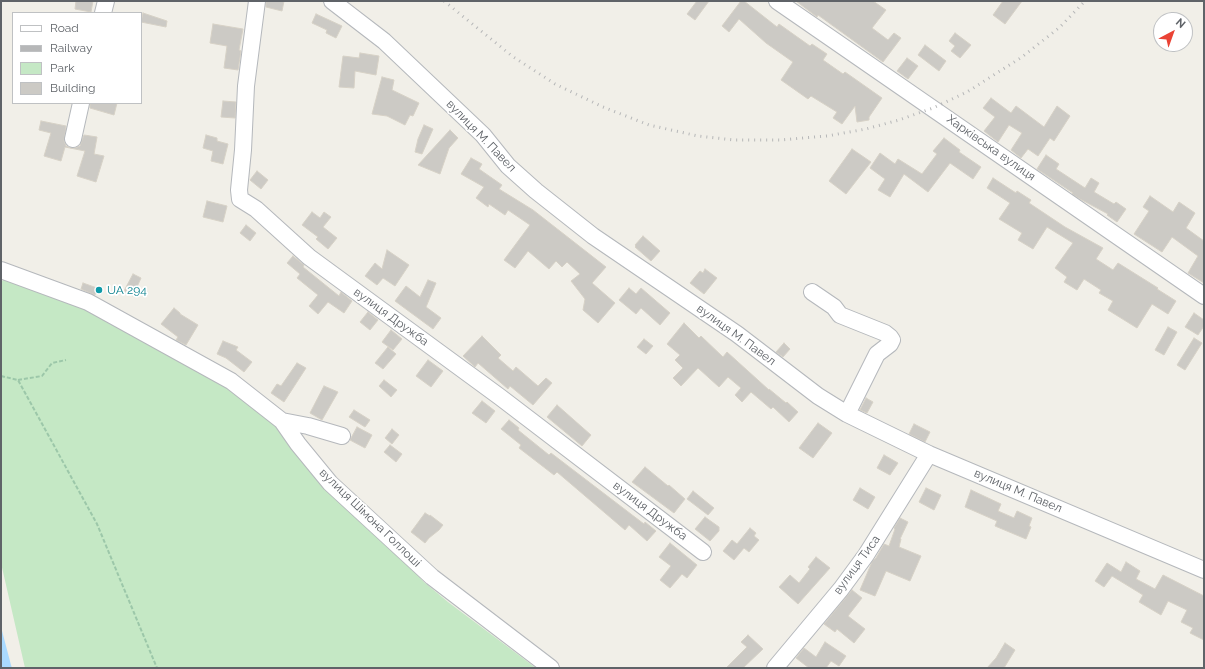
<!DOCTYPE html>
<html>
<head>
<meta charset="utf-8">
<style>
	body { margin:0 }
	#map { position:relative; width:1205px; height:669px; overflow:hidden; background:#f1efe8; font-family:Raleway,sans-serif }
	canvas { display:block }
	.frame { position:absolute; inset:0; border:2px solid #5f6368; pointer-events:none }
	.legend { position:absolute; left:12px; top:12px; width:130px; height:92px; box-sizing:border-box; background:#fff; border:1px solid #bfc1c3; margin:0; padding:5px 7px; list-style:none; font-size:12px; color:#5f6368 }
	.legend li { display:flex; align-items:center; gap:8px; height:20px }
	.legend b { width:20px; border:1px solid #bfc1c3 }
	.north { position:absolute; left:1153px; top:12px; width:40px; height:40px; box-sizing:border-box; background:#fff; border:1px solid #bfc1c3; border-radius:50%; rotate:41deg; font-size:11px; font-weight:700; line-height:16px; text-align:center; color:#5f6368 }
	.north::after { content:''; display:block; margin:auto; width:14px; height:18px; background:#ea4335; clip-path:polygon(50% 0,100% 100%,50% 72%,0 100%) }
</style>
</head>
<body>
<div id="map">
<canvas width="1205" height="669"></canvas>
<div class="frame"></div>
<ul class="legend">
<li><b style="height:5px;background:#fff"></b>Road</li>
<li><b style="height:5px;background:#b6b7b8"></b>Railway</li>
<li><b style="height:11px;background:#c5e8c5"></b>Park</li>
<li><b style="height:11px;background:#cccac5"></b>Building</li>
</ul>
<div class="north">N</div>
</div>
<script>
const ctx = document.querySelector('canvas').getContext('2d');
ctx.lineJoin = 'round';
function fillPath(path, color) { ctx.fillStyle = color; ctx.fill(path, 'evenodd'); }
const shape = rows => new Path2D(rows.map(r => 'M' + r).join(''));
function strokePath(path, color, width, dash) { ctx.strokeStyle = color; ctx.lineWidth = width; ctx.lineCap = dash ? 'butt' : 'round'; ctx.setLineDash(dash || []); ctx.stroke(path); }
function drawText(font, color, halo, rows, align = 'center') {
  ctx.font = font + ' Raleway,sans-serif'; ctx.lineWidth = 3.5; ctx.setLineDash([]); ctx.textBaseline = 'middle'; ctx.strokeStyle = halo; ctx.fillStyle = color; for (const [text, x, y, turn = 0] of rows) {
    ctx.save(); ctx.translate(x, y); ctx.rotate((+turn || 0) * Math.PI / 180); ctx.textAlign = isNaN(turn) ? turn : align; if (halo) ctx.strokeText(text, 0, 0); ctx.fillText(text, 0, 0); ctx.restore();
  }
}
fillPath(shape([
	[5,278,87,309,226,385,286,432,424,582,448,602,536,668,25,668,1,563,1,282]
]), '#c5e8c5');
fillPath(shape([
	[1,627,11,665,12,668,1,668]
]), '#aadaff');
const building = shape([
	[76,1,93,1,91,12,75,9,76,1],
	[266,1,284,1,282,11,266,7,266,1],
	[697,1,709,1,695,20,687,14,697,1],
	[741,1,744,1,777,27,779,24,810,46,812,44,827,54,823,60,843,74,845,72,882,98,869,117,869,120,857,122,855,106,842,124,833,118,837,112,811,96,808,99,781,80,793,62,766,43,739,19,729,32,722,26,741,1],
	[796,1,873,1,886,10,872,28,888,40,894,33,901,38,883,62,818,15,817,17,796,1],
	[1003,1,1022,1,1005,24,993,15,1003,1],
	[143,13,167,21,166,27,141,22,143,13],
	[316,14,342,26,336,38,326,33,327,30,312,23,316,14],
	[213,24,243,29,239,50,241,51,238,70,224,68,227,46,210,43,213,24],
	[955,33,971,45,960,58,951,51,955,46,949,41,955,33],
	[925,45,946,61,939,71,918,55,925,45],
	[360,53,379,56,376,75,355,71,354,88,339,87,343,56,359,58,360,53],
	[907,58,918,66,908,79,897,71,907,58],
	[382,77,394,80,392,90,419,103,413,116,410,115,405,125,387,116,372,114,382,77],
	[991,98,1011,113,1016,106,1044,127,1057,106,1070,116,1054,141,1050,138,1038,156,1028,149,1021,158,1011,150,1022,133,1009,125,998,142,984,131,995,117,983,108,991,98],
	[223,101,236,102,235,118,221,117,223,101],
	[90,103,117,103,114,115,90,108,90,103],
	[41,121,66,126,64,141,66,146,71,148,75,148,80,146,84,135,97,137,94,154,104,156,96,182,77,176,85,151,65,147,61,161,44,156,51,133,39,130,41,121],
	[424,125,433,129,422,154,415,152,418,139,424,125],
	[450,130,458,138,449,148,440,174,418,165,450,130],
	[206,135,217,138,217,141,228,144,223,164,211,161,213,151,203,148,206,135],
	[944,138,960,150,959,152,981,167,973,179,950,163,928,192,904,174,890,197,878,190,885,179,870,168,880,153,895,164,898,159,922,174,937,154,933,151,944,138],
	[852,149,871,162,846,194,829,181,852,149],
	[1046,155,1059,164,1056,169,1085,188,1091,178,1099,183,1094,192,1114,204,1116,202,1126,209,1117,222,1107,215,1108,214,1080,199,1072,194,1073,193,1037,169,1046,155],
	[471,158,482,164,479,169,502,185,499,189,533,210,606,267,592,283,615,303,598,323,583,310,585,299,571,281,580,274,567,262,562,267,556,261,549,269,528,251,515,268,504,260,530,225,508,210,505,215,489,204,488,207,476,198,484,187,461,174,471,158],
	[257,171,268,180,261,189,250,180,257,171],
	[993,178,1016,193,1017,191,1031,200,1029,203,1065,227,1103,248,1096,259,1113,270,1118,263,1158,288,1157,289,1176,301,1168,314,1152,304,1137,328,1108,310,1113,301,1099,293,1101,290,1084,279,1077,290,1064,282,1067,277,1055,268,1073,243,1047,227,1033,249,1018,240,1022,233,999,219,1010,203,987,188,993,178],
	[1150,196,1173,212,1179,202,1195,213,1186,228,1204,241,1204,283,1188,273,1198,256,1172,237,1162,252,1134,234,1149,211,1143,207,1150,196],
	[207,201,227,206,223,222,203,217,207,201],
	[312,212,320,218,324,212,331,217,323,227,337,238,328,249,316,239,318,237,302,225,312,212],
	[246,225,256,233,250,241,240,233,246,225],
	[643,236,660,251,651,261,635,247,636,246,635,245,643,236],
	[387,250,409,265,395,286,383,278,377,285,365,276,375,263,382,269,387,250],
	[293,256,304,265,303,267,339,296,341,292,352,301,344,313,328,302,318,314,309,306,318,295,297,278,300,274,287,263,293,256],
	[705,269,717,278,704,294,690,283,700,271,703,273,705,269],
	[133,274,141,278,133,296,124,291,133,274],
	[428,280,436,283,426,307,441,318,433,329,395,301,406,286,420,297,428,280],
	[83,283,97,288,95,295,81,289,83,283],
	[629,288,636,294,641,288,670,313,660,325,641,308,636,314,619,300,629,288],
	[174,308,180,313,180,314,198,325,186,345,176,340,178,337,161,324,174,308],
	[368,312,378,320,370,330,360,322,368,312],
	[1194,313,1204,320,1204,326,1198,335,1185,327,1194,313],
	[684,323,699,338,701,336,723,357,727,352,769,390,769,389,786,403,787,402,798,412,789,422,773,407,771,409,751,392,742,402,735,395,741,388,728,377,719,387,698,368,681,386,673,378,683,368,675,360,680,355,667,344,684,323],
	[1168,327,1177,332,1164,355,1155,350,1168,327],
	[391,330,402,339,393,350,382,342,391,330],
	[482,336,501,355,498,358,513,371,516,367,538,386,546,378,552,383,533,405,510,386,508,389,478,363,475,367,463,356,482,336],
	[1194,338,1202,343,1185,370,1177,365,1194,338],
	[644,339,653,346,646,354,637,347,644,339],
	[223,341,238,347,236,350,252,362,244,372,226,358,217,354,223,341],
	[784,343,790,349,783,357,776,352,784,343],
	[388,347,396,354,383,369,375,363,388,347],
	[428,360,443,371,431,387,416,376,428,360],
	[297,363,306,368,284,402,271,393,277,384,281,386,297,363],
	[384,380,397,390,391,397,379,386,384,380],
	[324,386,338,392,322,420,310,413,324,386],
	[866,398,873,402,867,413,860,410,866,398],
	[482,401,495,411,486,423,472,413,482,401],
	[557,405,591,435,582,446,547,417,557,405],
	[354,410,370,420,365,427,349,417,354,410],
	[509,420,519,428,518,430,549,455,551,453,644,524,645,522,656,531,647,541,629,525,625,530,557,472,554,475,519,448,521,445,501,429,509,420],
	[818,423,832,433,813,458,799,448,818,423],
	[914,424,930,432,925,442,909,434,914,424],
	[357,427,372,435,365,448,350,440,357,427],
	[392,429,399,435,392,444,385,438,392,429],
	[390,445,402,454,396,462,384,452,390,445],
	[884,455,898,463,890,475,877,468,884,455],
	[645,467,668,486,669,485,685,499,674,513,632,482,645,467],
	[860,488,875,497,868,509,853,500,860,488],
	[926,488,941,495,934,510,919,502,926,488],
	[971,490,1001,504,998,511,1014,518,1017,511,1032,518,1029,526,1031,527,1026,539,995,526,997,521,965,507,971,490],
	[693,491,714,508,708,515,687,499,693,491],
	[425,513,430,516,430,515,443,525,439,530,429,538,425,543,411,532,425,513],
	[705,517,719,527,719,531,710,541,695,529,705,517],
	[900,518,908,522,900,539,901,539,899,547,921,556,910,581,886,571,875,596,860,590,872,562,876,558,884,544,889,546,895,529,894,528,900,518],
	[750,528,756,533,754,536,759,540,749,552,744,548,734,560,723,551,732,540,737,544,750,528],
	[670,543,697,565,687,578,682,574,670,588,660,580,671,566,659,557,670,543],
	[816,557,830,568,798,604,779,587,790,575,799,583,810,569,808,567,816,557],
	[1126,562,1140,571,1136,579,1155,589,1163,575,1204,596,1204,640,1190,633,1193,628,1181,622,1187,610,1168,601,1161,615,1139,602,1143,595,1112,576,1104,587,1095,581,1107,563,1121,572,1126,562],
	[852,590,862,598,848,616,865,629,854,643,837,629,835,632,824,624,852,590],
	[748,635,763,649,743,668,726,668,747,647,741,642,748,635],
	[825,642,846,656,839,666,831,661,826,668,809,668,796,658,804,648,816,657,825,642],
	[1005,643,1015,650,1004,668,987,668,996,658,1005,643]
]);
fillPath(building, '#cccac5');
strokePath(building, '#d6d1c6', 1);
const minor = shape([
	[257,1,246,86,243,150,239,190,240,199,256,209,309,257,500,397,703,552],
	[332,1,384,41,483,135,508,166,536,191,593,236,737,334,818,396,847,414,929,454,1204,570],
	[777,1,1204,296],
	[103,13,106,1],
	[73,139,81,103],
	[1,270,88,302,231,381,282,421,298,444,330,483,432,577,551,668],
	[812,292,834,307,840,315,885,333,890,337,892,340,890,344,877,354,847,414],
	[282,421,308,426,342,436],
	[775,668,841,589,866,555,929,454]
]);
strokePath(minor, '#b5b8bc', 18);
strokePath(shape([
	[1,376,18,380,97,524,157,668],
	[18,380,42,376,52,363,66,360]
]), '#9cc7a9', 2, [4, 2]);
strokePath(minor, '#fff', 16);
strokePath(shape([
	[444,1,512,56,555,84,603,107,649,125,698,136,734,140,780,140,827,136,866,129,899,120,933,108,967,92,1022,57,1060,27,1085,1]
]), '#b6b7b8', 3, [1, 5]);
for (const [x, y, r, color] of [
	[99,290,4,"#0f9aa8"]
]) { const dot = new Path2D(); dot.arc(x, y, r, 0, 2 * Math.PI); ctx.fillStyle = color; ctx.fill(dot); strokePath(dot, '#fff', 1.5); }
drawText('12px', '#5f6368', '#fff', [
	["вулиця М. Павел",481,136,46],
	["Харківська вулиця",991,148,35],
	["вулиця Дружба",391,317,36],
	["вулиця М. Павел",736,335,36],
	["вулиця М. Павел",1018,491,23],
	["вулиця Дружба",650,511,37],
	["вулиця Шімона Голлоші",370,518,44],
	["вулиця Тиса",857,565,-54]
]);
drawText('12px', '#0d838f', '#fff', [
	["UA 294",107,290]
], 'left');
</script>
</body>
</html>
